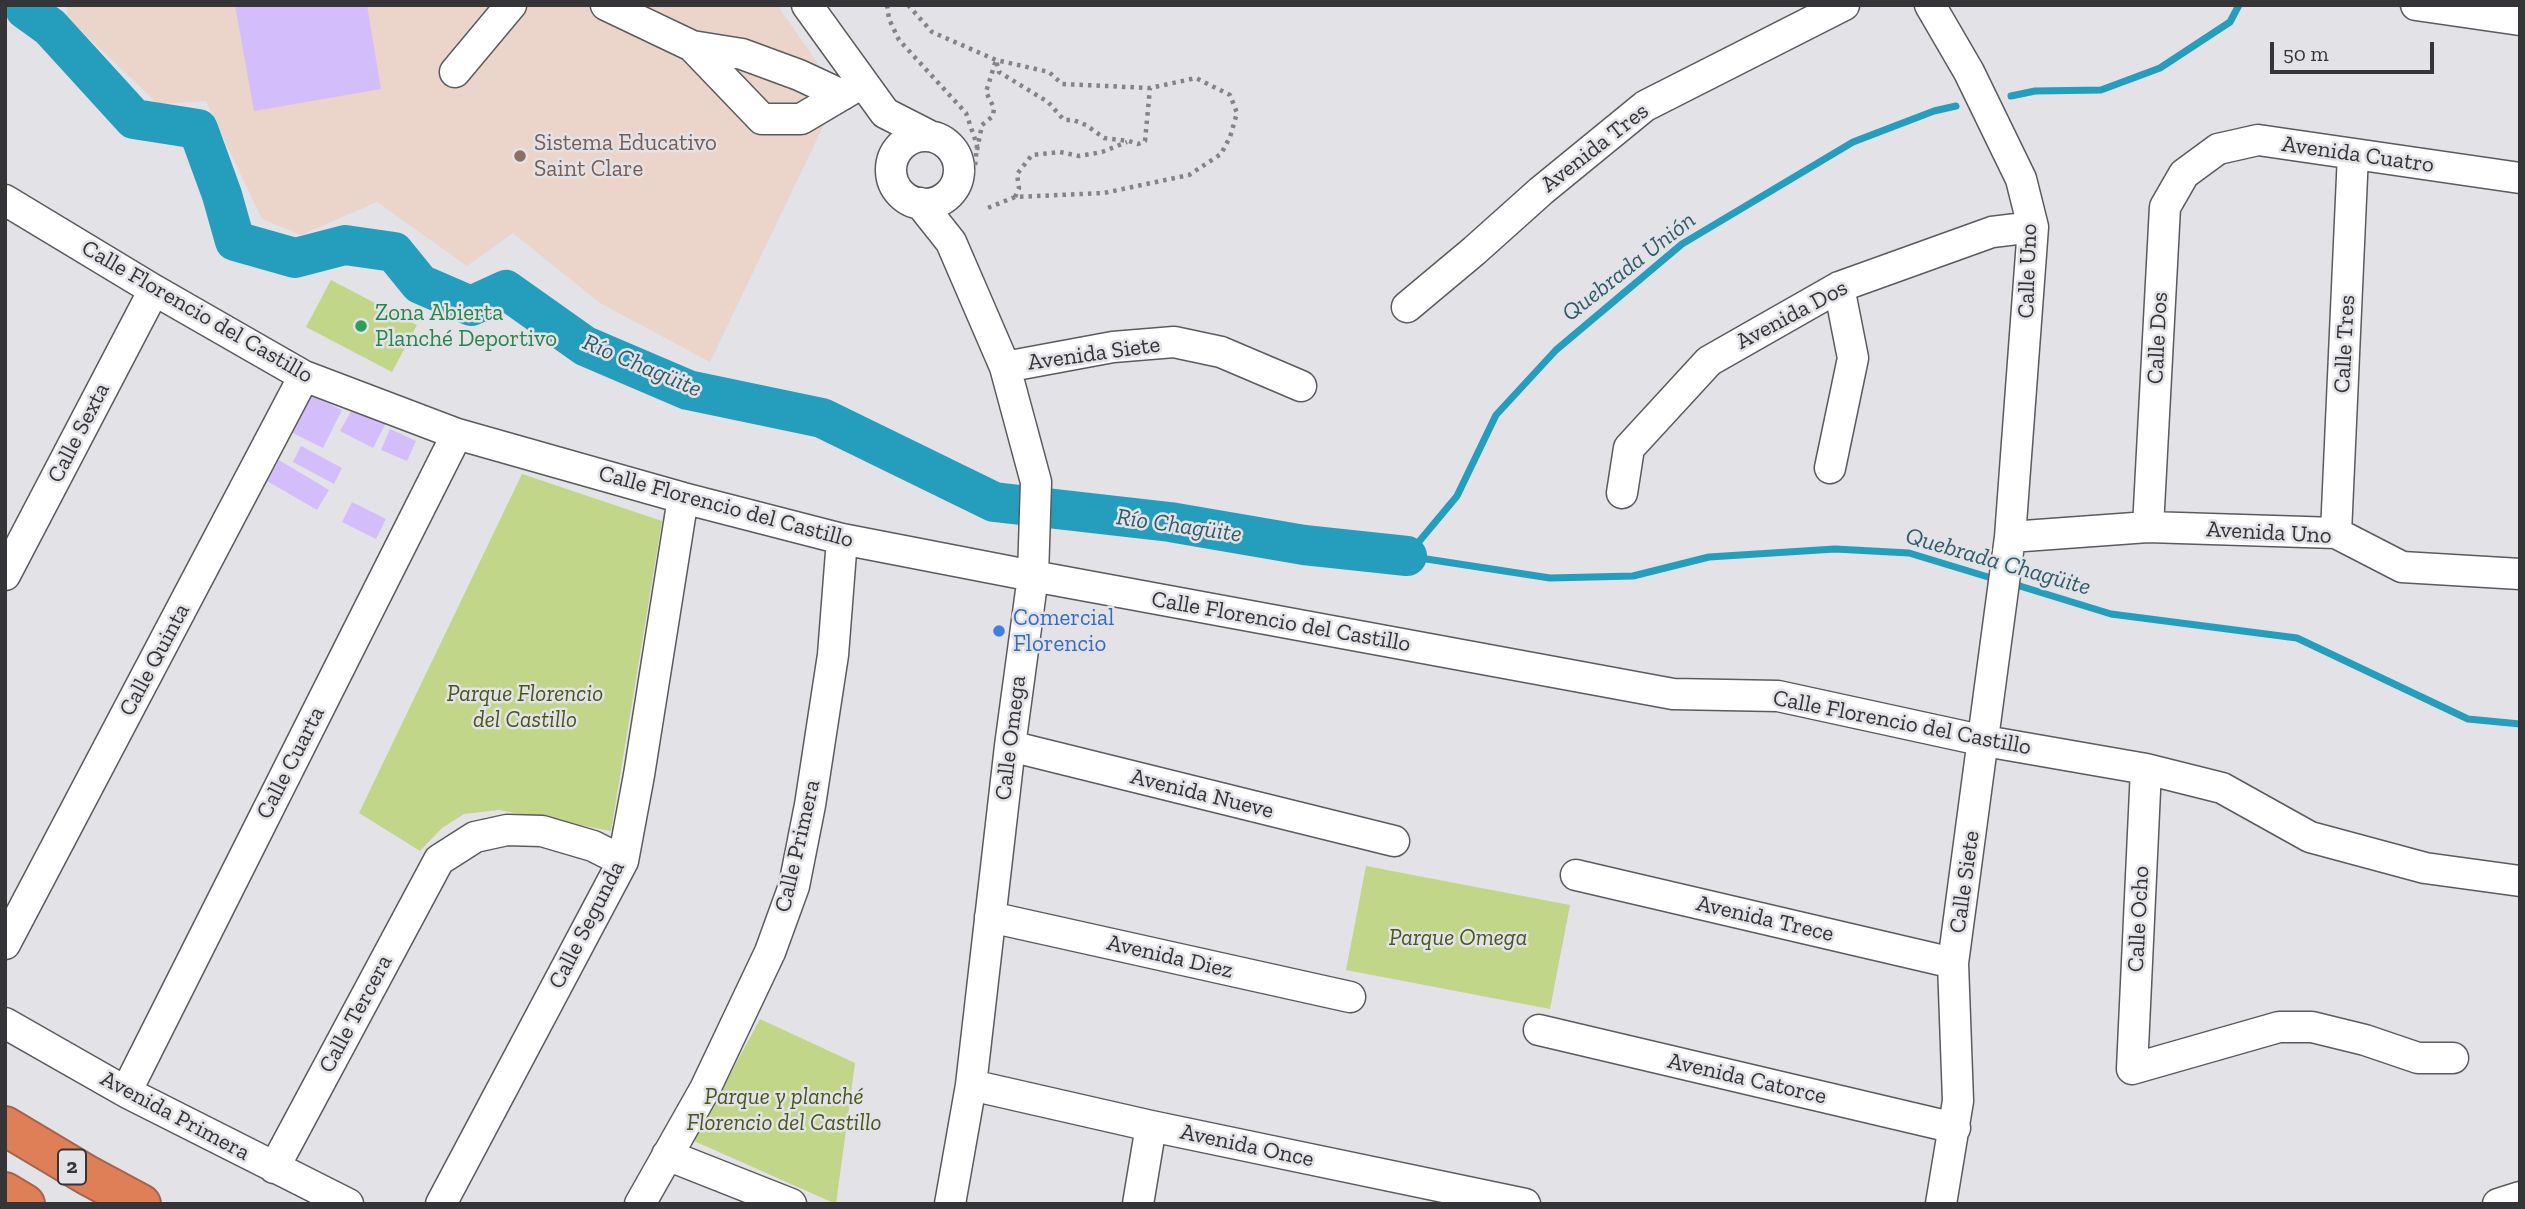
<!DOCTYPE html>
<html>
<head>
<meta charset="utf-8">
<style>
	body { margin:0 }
	#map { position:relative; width:2525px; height:1209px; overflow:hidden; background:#e2e2e7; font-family:"Zilla Slab",serif }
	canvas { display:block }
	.frame { position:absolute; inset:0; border:7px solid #353537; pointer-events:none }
	.scale { position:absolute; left:2270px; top:42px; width:164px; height:32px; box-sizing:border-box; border:4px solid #353537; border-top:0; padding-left:9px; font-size:21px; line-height:24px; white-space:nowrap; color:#353537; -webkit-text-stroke:5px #e2e2e7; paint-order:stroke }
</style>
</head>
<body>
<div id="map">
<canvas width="2525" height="1209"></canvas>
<div class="frame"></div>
<div class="scale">50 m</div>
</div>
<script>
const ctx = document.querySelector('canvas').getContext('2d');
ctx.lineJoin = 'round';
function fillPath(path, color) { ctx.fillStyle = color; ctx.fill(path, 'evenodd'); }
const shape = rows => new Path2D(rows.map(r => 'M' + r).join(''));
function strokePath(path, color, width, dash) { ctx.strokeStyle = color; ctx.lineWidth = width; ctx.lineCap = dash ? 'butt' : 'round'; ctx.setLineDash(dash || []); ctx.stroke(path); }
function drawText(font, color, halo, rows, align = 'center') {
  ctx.font = font + ' "Zilla Slab",serif'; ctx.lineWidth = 5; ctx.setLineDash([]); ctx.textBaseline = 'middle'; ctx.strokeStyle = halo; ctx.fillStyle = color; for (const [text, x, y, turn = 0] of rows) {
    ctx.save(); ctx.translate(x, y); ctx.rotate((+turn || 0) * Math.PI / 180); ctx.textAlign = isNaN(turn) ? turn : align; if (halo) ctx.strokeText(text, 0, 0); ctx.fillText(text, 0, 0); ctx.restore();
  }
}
fillPath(shape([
	[66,5,777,5,819,65,831,110,710,362,600,303,513,233,467,266,377,202,301,235,262,219,206,101,158,104,67,17]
]), '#ebd4c9');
fillPath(shape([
	[331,280,417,325,392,372,306,327],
	[522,474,662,521,611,831,499,810,464,814,442,828,420,851,359,813],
	[1366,866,1570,905,1550,1009,1346,970],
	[760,1019,855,1063,836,1204,694,1141]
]), '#c1d689');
strokePath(shape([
	[2011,96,2035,91,2101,90,2160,68,2230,22,2239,5],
	[1407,556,1550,578,1633,576,1709,557,1835,549,1909,553,1998,580],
	[1407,556,1457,496,1496,415,1556,350,1682,244,1853,142,1934,111,1956,106],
	[2010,583,2111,614,2297,638,2468,719,2520,724]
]), '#259dbd', 7);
strokePath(shape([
	[24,5,25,9,50,27,134,119,198,129,222,195,235,241,295,258,345,245,394,252,420,284,471,306,506,290,585,346,688,390,822,418,994,502,1170,522,1304,545,1407,556]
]), '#259dbd', 40);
fillPath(shape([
	[235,5,367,5,381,89,254,111],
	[307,393,342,410,323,448,289,431],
	[354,406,386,423,373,448,340,431],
	[390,429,416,441,407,461,381,450],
	[301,446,342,468,334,484,293,462],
	[279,460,329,490,317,510,267,481],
	[352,502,386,519,376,539,342,522]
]), '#d3befb');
const minor = shape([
	[606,5,692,46,742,54,799,75,842,95],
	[807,5,885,113,930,136],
	[1930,5,1969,72,2021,179,2033,227,2010,537,1953,963,1958,1101,1941,1204],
	[2416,5,2520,20],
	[692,46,762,119,801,119,862,83],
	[455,72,511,5],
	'891 170a34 34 0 1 1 68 0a34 34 0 1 1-68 0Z',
	[5,200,154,290,304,376,457,434,683,498,842,539,1033,576,1673,694,1778,696,1985,741,2146,769,2222,788,2310,837,2425,868,2520,881],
	[920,203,951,242,1005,367,1036,482,1033,576,1010,746,971,1085,950,1204],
	[1407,307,1474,251,1541,191,1645,106,1844,5],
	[1005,367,1113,347,1174,342,1221,352,1301,386],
	[1830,468,1853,358,1839,287],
	[1622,493,1629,448,1709,361,1839,287,1992,232,2033,227],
	[2148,527,2165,207,2184,174,2218,149,2258,140,2520,178],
	[2336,533,2353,154],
	[2010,537,2148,527,2336,533,2402,567,2520,574],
	[5,575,154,290],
	[1010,746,1394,841],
	[2146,769,2132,1069,2279,1027,2312,1027,2365,1040,2418,1058,2453,1058],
	[1576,875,1953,963],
	[990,917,1350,997],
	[5,944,304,376],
	[5,1023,126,1092,348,1204],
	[1539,1030,1955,1128],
	[971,1085,1151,1126,1525,1204],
	[126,1092,457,434],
	[667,1155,791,1204],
	[274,1168,439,860,475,837,507,830,542,831,593,846,623,861],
	[441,1204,623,861,639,775,683,498],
	[640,1204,705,1089,770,952,794,886,810,805,833,655,842,539],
	[1138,1204,1151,1126],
	[2498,1204,2520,1197]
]);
const highway = shape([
	[5,1126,87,1175,141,1204],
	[5,1192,25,1204]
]);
strokePath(minor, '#5a5b5e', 33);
strokePath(highway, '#a3654c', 42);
strokePath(shape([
	[887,5,889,19,899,40,966,113,977,145,975,167,970,175],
	[908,5,932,32,996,60,1049,72,1062,84,1150,88,1196,78,1230,95,1237,113,1230,137,1221,154,1189,175,1104,193,1015,197,985,209],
	[977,150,982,125,993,116,994,108,986,92,996,60,999,72,1048,102,1064,120,1073,120,1086,125,1104,138,1129,141,1138,144,1145,141,1150,88],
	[1015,197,1019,188,1017,174,1032,155,1060,152,1079,156,1102,152,1127,142]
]), '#848487', 4.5, [3.5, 5]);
strokePath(minor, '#fff', 30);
strokePath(highway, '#de7f58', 38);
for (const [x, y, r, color] of [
	[520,156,7,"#8d6e63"],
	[361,326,7,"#2e9e5b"],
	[999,631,7,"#3f7fe0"]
]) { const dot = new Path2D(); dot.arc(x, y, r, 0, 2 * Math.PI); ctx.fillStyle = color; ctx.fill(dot); strokePath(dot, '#e2e2e7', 2.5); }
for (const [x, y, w] of [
	[72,1167,28]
]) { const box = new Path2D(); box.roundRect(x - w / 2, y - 17.5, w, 35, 5); ctx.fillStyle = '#e2e2e7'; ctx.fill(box); strokePath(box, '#353537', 2); }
drawText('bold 21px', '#353537', null, [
	["2",72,1167]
]);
drawText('23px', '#785e54', '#e2e2e7', [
	["Sistema Educativo",534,143],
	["Saint Clare",534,169]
], 'left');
drawText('23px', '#353537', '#e2e2e7', [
	["Avenida Tres",1595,148,-38],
	["Avenida Cuatro",2358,155,8],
	["Calle Uno",2028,271,-88],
	["Calle Florencio del Castillo",197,312,30],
	["Avenida Dos",1792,315,-28],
	["Calle Dos",2158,338,-87],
	["Calle Tres",2345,344,-87],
	["Avenida Siete",1094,354,-8],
	["Calle Sexta",79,433,-63],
	["Calle Florencio del Castillo",726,507,15],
	["Avenida Uno",2269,533,3],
	["Calle Florencio del Castillo",1281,622,10],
	["Calle Quinta",155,660,-62],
	["Calle Florencio del Castillo",1902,723,11],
	["Calle Omega",1011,738,-83],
	["Calle Cuarta",291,763,-63],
	["Avenida Nueve",1202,794,14],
	["Calle Primera",798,846,-77],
	["Calle Siete",1965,882,-82],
	["Avenida Trece",1765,919,13],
	["Calle Ocho",2139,919,-87],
	["Calle Segunda",587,925,-63],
	["Avenida Diez",1170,957,13],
	["Calle Tercera",356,1014,-62],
	["Avenida Catorce",1747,1079,13],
	["Avenida Primera",175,1116,28],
	["Avenida Once",1247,1146,12]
]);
drawText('23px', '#27864d', '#e2e2e7', [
	["Zona Abierta",375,313],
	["Planché Deportivo",375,339]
], 'left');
drawText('23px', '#366cbe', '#e2e2e7', [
	["Comercial",1013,618],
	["Florencio",1013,644]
], 'left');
drawText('italic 23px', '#49571c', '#e2e2e7', [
	["Parque Florencio",525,694],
	["del Castillo",525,720],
	["Parque Omega",1458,938],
	["Parque y planché",784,1097],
	["Florencio del Castillo",784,1123]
]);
drawText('italic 24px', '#2e5c6b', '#e2e2e7', [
	["Quebrada Unión",1629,267,-38],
	["Río Chagüite",642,366,23],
	["Río Chagüite",1179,526,8],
	["Quebrada Chagüite",1998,562,16]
]);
</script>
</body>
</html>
